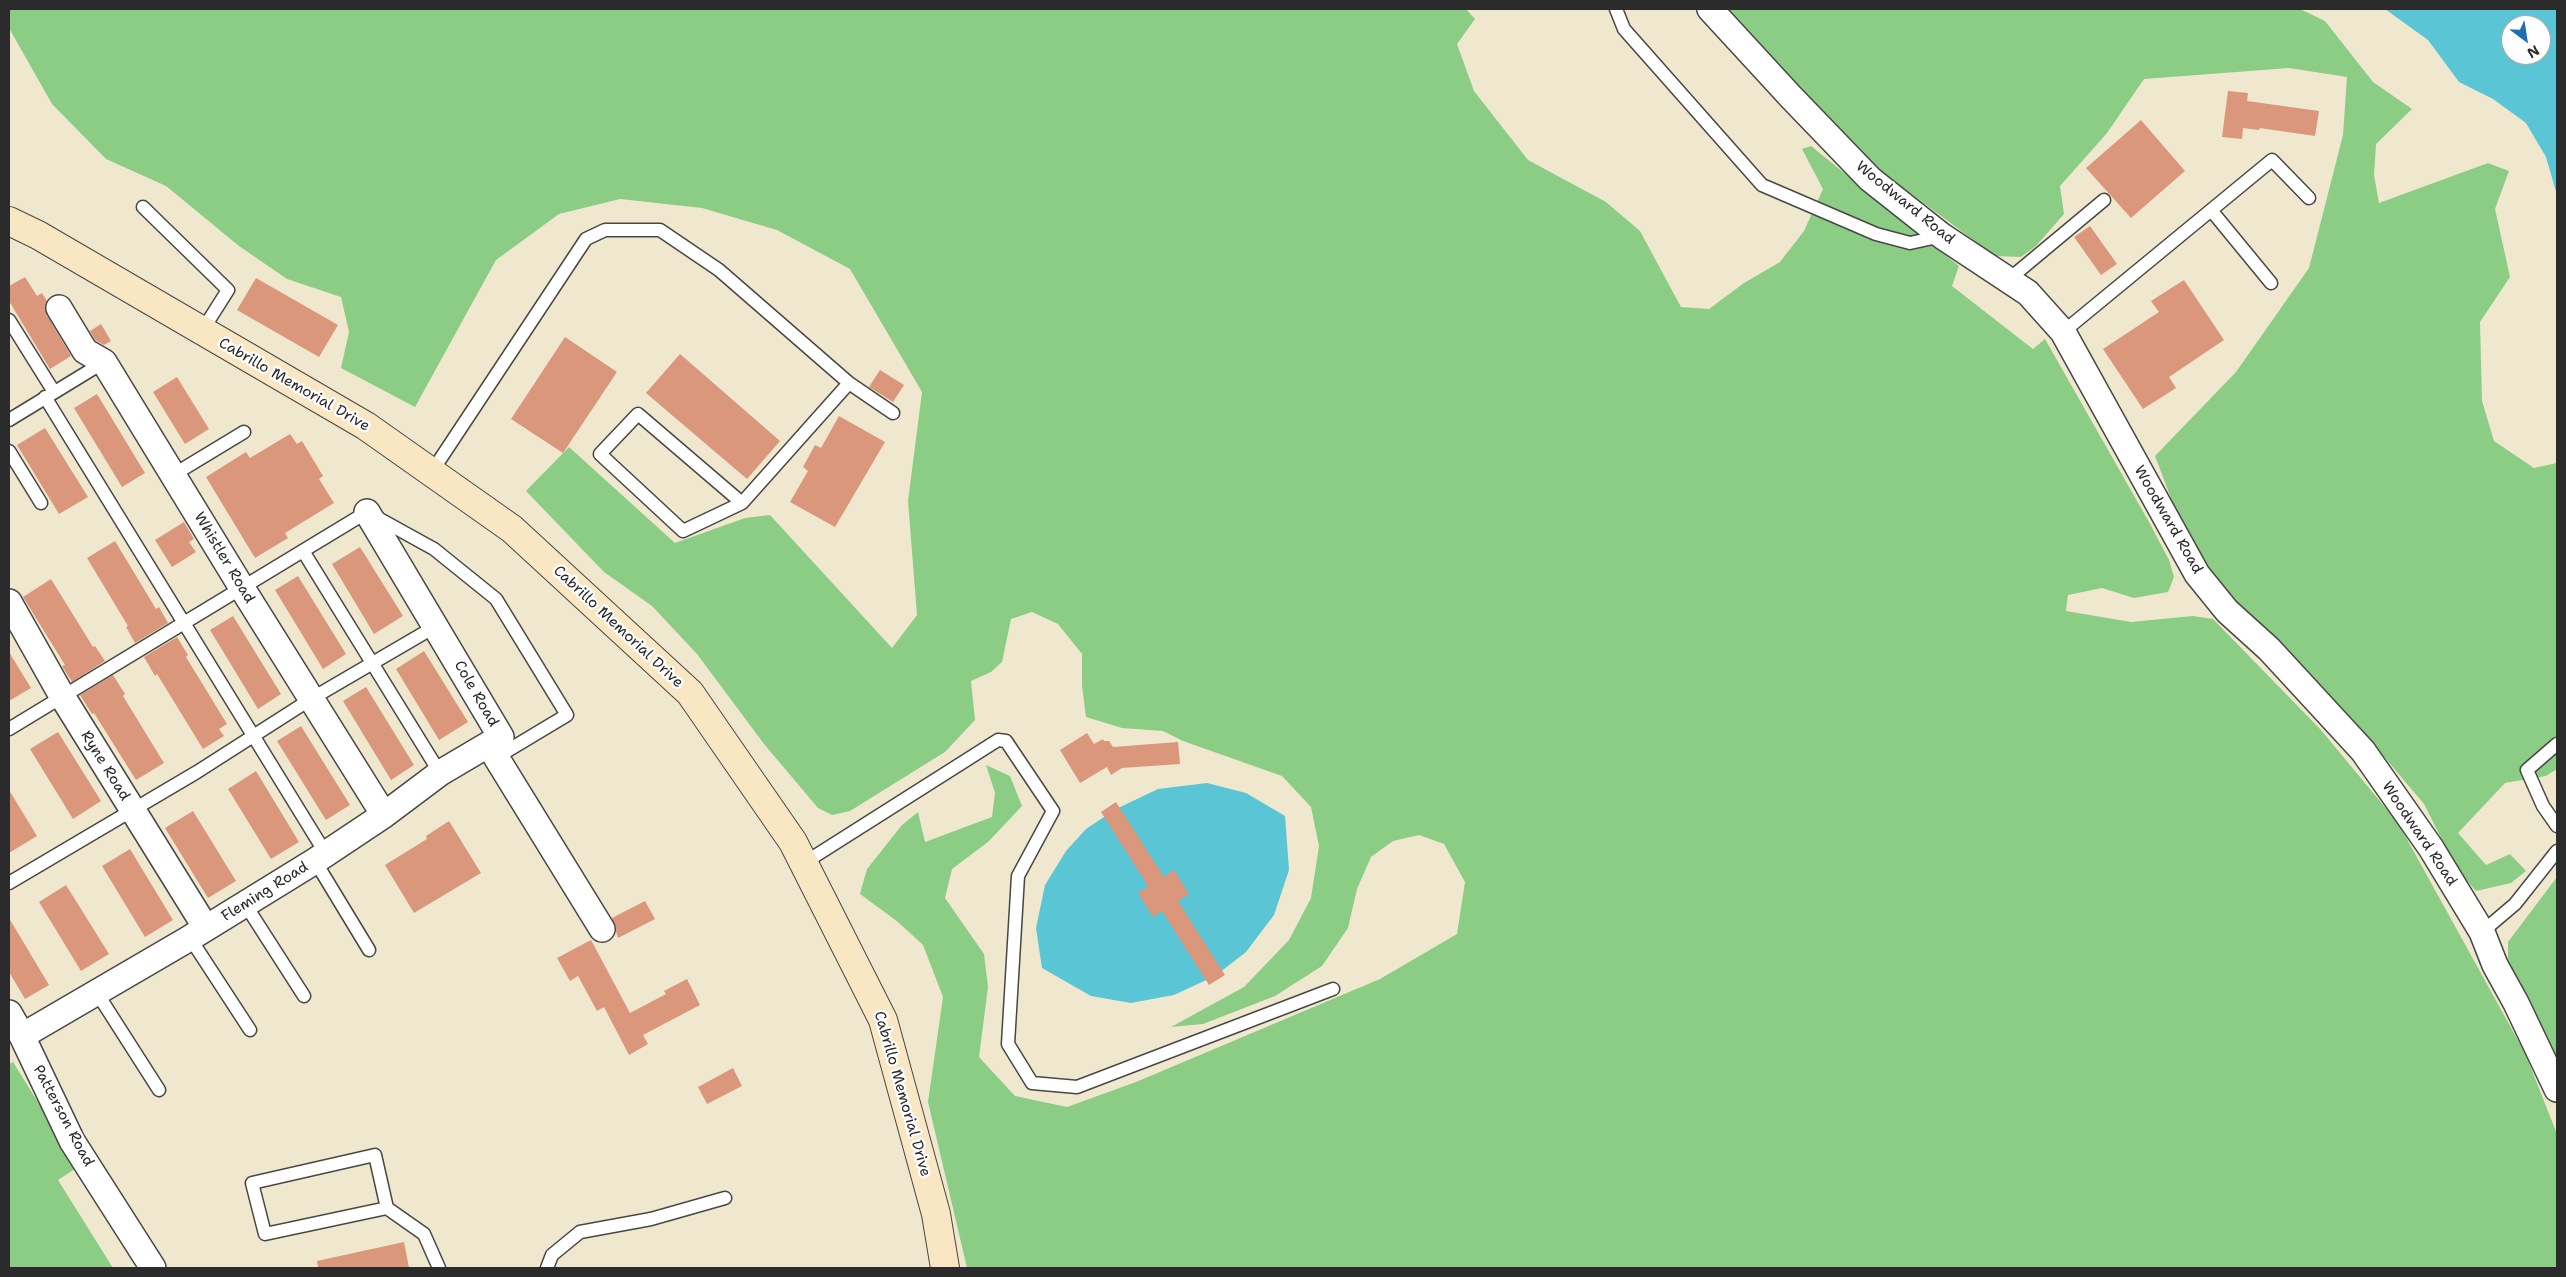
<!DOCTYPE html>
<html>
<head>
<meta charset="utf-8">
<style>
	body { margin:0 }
	#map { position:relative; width:2566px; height:1277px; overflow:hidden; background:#efe8cf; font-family:"Shantell Sans",sans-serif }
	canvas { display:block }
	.frame { position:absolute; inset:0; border:10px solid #2b2b2b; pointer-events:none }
	.north { position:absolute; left:2501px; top:15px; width:50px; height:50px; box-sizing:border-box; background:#fff; border:1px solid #aaa; border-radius:50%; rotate:149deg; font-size:14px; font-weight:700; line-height:20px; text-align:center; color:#2b2b2b }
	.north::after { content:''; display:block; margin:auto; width:18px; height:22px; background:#1f6fb2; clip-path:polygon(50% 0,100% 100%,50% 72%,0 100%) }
</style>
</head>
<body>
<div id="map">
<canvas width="2566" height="1277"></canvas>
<div class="frame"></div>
<div class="north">N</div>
</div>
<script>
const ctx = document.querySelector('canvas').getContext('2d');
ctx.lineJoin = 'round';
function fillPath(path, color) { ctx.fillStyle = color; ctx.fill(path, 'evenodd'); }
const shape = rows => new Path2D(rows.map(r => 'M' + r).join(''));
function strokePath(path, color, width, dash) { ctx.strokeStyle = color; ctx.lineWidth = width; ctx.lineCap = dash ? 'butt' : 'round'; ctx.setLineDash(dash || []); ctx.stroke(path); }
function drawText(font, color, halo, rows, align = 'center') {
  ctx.font = font + ' "Shantell Sans",sans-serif'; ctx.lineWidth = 4.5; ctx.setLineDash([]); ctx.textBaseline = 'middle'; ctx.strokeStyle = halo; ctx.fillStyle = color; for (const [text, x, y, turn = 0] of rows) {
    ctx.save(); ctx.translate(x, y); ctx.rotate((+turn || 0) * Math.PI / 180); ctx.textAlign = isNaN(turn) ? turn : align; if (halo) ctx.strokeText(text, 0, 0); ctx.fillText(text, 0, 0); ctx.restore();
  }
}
fillPath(shape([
	[9,9,1466,9,1475,19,1457,44,1474,91,1528,160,1606,202,1640,231,1681,307,1709,309,1744,283,1780,262,1804,231,1823,189,1802,149,1811,146,1959,266,1952,286,2033,349,2045,339,2149,522,2169,560,2174,577,2168,592,2134,598,2102,588,2068,595,2066,611,2131,622,2193,616,2213,619,2321,730,2398,823,2525,1053,2557,1134,2557,1268,967,1268,928,1102,943,997,923,945,898,922,860,894,867,869,902,825,918,812,925,842,992,817,995,793,986,765,1010,776,1022,806,988,842,952,869,945,898,984,954,988,987,979,1057,1015,1096,1067,1107,1136,1082,1380,979,1457,934,1465,882,1444,844,1419,835,1393,841,1371,857,1357,889,1348,928,1322,966,1275,996,1203,1024,1171,1027,1244,987,1289,940,1311,898,1319,846,1311,807,1282,776,1183,741,1163,731,1122,728,1086,717,1082,686,1082,654,1058,624,1032,612,1011,619,1002,662,991,672,971,681,975,720,945,752,850,811,832,815,818,808,764,744,697,654,652,606,604,572,526,491,569,447,675,543,745,518,770,515,892,648,917,615,908,501,922,392,850,269,777,230,702,208,620,199,559,214,496,260,415,407,341,368,349,332,341,297,287,279,239,246,166,186,106,159,52,104,9,28],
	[1728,9,2300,9,2325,21,2373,82,2412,109,2376,144,2374,175,2379,203,2488,163,2509,171,2495,209,2510,277,2480,322,2482,401,2494,441,2534,468,2557,463,2557,769,2546,776,2505,783,2458,833,2486,865,2510,854,2526,871,2511,883,2476,891,2456,868,2424,804,2386,759,2218,585,2180,522,2155,456,2236,372,2309,268,2343,135,2347,77,2289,68,2144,79,2107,133,2060,186,2064,214,2036,246,2021,257,1995,256,1867,161,1771,61],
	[2557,877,2557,1076,2508,975,2508,942],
	[13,1062,78,1167,58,1180,113,1268,9,1268,9,1064]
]), '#8ccd85');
fillPath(shape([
	[2385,9,2557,9,2557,195,2546,157,2526,123,2493,99,2459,82,2428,40],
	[2511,25,2541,25,2541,55,2511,55],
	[1207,783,1246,793,1285,816,1289,870,1274,915,1246,952,1215,976,1174,995,1131,1003,1091,996,1042,968,1036,928,1045,885,1066,851,1086,829,1116,809,1158,789]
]), '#5ac5d5');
fillPath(shape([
	[2228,91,2248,93,2247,101,2319,111,2315,136,2260,128,2259,130,2243,128,2242,139,2222,137],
	[2141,120,2185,171,2131,218,2086,168],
	[2090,226,2117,264,2101,275,2074,237],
	[25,277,37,296,42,293,47,301,45,308,47,315,71,356,50,369,9,301,9,286],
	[256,278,338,325,319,357,237,310],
	[2184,280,2224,340,2169,377,2176,388,2143,409,2103,349,2159,312,2151,301],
	[101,324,111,341,104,345,95,340,90,331],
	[565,337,617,372,563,453,511,419],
	[680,354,780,441,747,479,646,393],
	[880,370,904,385,893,402,869,387],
	[177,377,209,429,185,444,153,392],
	[97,394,145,473,122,487,74,408],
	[839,416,885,442,835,527,790,502,808,471,803,467,815,445,821,448],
	[45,428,88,497,59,514,17,445],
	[290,434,297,444,302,441,323,476,319,479,334,503,285,533,288,538,255,558,206,477,246,452,250,458],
	[184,522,194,539,189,542,196,552,172,567,155,540],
	[115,541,156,609,159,607,168,623,135,643,126,627,128,626,87,558],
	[360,547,403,616,374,634,332,564],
	[298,576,346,654,323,669,275,590],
	[51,579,93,647,95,646,105,661,72,682,62,666,65,665,23,597],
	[233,616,281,694,258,709,210,630],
	[177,637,188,655,186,657,227,724,219,729,224,736,203,749,157,674,155,676,144,657],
	[424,651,468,722,439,740,396,669],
	[9,652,31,688,9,701],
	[113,675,125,694,123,696,164,763,136,780,94,713,92,714,80,695],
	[366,687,414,765,391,780,343,701],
	[301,726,350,805,326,820,277,741],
	[58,732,101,801,73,819,30,749],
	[1087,733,1094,744,1103,739,1104,741,1109,741,1113,747,1178,742,1180,764,1122,768,1111,775,1107,767,1080,783,1060,750],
	[256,771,299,842,271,859,228,789],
	[9,790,37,836,9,853],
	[1116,802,1164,877,1174,870,1189,894,1178,901,1225,975,1209,985,1162,911,1153,917,1138,893,1148,886,1101,812],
	[193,811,236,881,208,898,165,828],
	[449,821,481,873,414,913,385,865,427,839,426,836],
	[130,849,173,920,145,937,102,866],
	[66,885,109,954,81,971,39,902],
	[645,901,655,919,618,938,612,918],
	[9,918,49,985,25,999,9,972],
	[591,940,630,1013,666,994,664,991,687,979,700,1005,643,1035,648,1044,629,1055,604,1007,597,1011,578,976,570,981,557,958],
	[733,1068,742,1086,707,1104,698,1087],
	[404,1242,409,1268,318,1268,317,1261]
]), '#da977b');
const service = shape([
	[1616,9,1624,29,1762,185,1876,234,1910,243,1942,236],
	[143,207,228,290,202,331],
	[2211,210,2271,283],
	[2008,280,2104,200],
	[9,320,54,392],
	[2063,332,2272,160,2309,198],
	[45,397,326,854],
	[9,420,104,362],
	[9,451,41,503],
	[431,473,586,239,605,230,660,230,719,270,849,383,893,413],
	[173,475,244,432],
	[742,503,638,414,600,454,683,531,742,503,849,383],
	[303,551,440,773],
	[9,729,367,512,434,549,496,599,567,715,497,757],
	[2557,744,2527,770,2543,806,2557,826],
	[315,861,369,950],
	[804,863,998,740,1006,741,1053,811,1018,876,1008,1044,1032,1083,1077,1087,1333,989],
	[9,883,197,772,311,699,436,626],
	[245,904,304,996],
	[2482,932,2515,904,2557,851],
	[190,938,250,1030],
	[97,993,159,1090],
	[387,1208,265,1234,252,1183,375,1155,387,1208,424,1234,439,1268],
	[547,1268,552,1255,580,1232,651,1219,725,1198]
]);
const minor = shape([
	[1710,9,1791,97,1870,179,1942,236,2028,293,2063,332,2197,574,2227,611,2269,649,2363,751,2431,848,2482,932,2495,965,2516,1003,2557,1089],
	[59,308,85,351,104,362,242,588,384,815],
	[367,512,501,737,496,757,602,929],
	[9,602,62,696,206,928],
	[9,1013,22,1036,72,1141,153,1268],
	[22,1036,190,938,315,861,384,815,440,773,501,737]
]);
const secondary = shape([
	[9,221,38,235,366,426,512,529,690,693,793,842,883,1020,936,1214,945,1268]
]);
strokePath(service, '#484744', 15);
strokePath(minor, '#484744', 28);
strokePath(secondary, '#484744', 30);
strokePath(service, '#fff', 12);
strokePath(minor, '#fff', 25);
strokePath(secondary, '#f9e7c3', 28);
drawText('15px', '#2b2b2b', '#fff', [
	["Woodward Road",1905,203,39],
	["Cabrillo Memorial Drive",294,385,30],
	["Woodward Road",2168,520,60],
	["Whistler Road",224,558,59],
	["Cabrillo Memorial Drive",618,627,43],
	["Cole Road",476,694,60],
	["Ryne Road",105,766,58],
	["Woodward Road",2419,834,56],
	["Fleming Road",265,892,-32],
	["Cabrillo Memorial Drive",902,1094,74],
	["Patterson Road",63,1116,62]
]);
</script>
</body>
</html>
